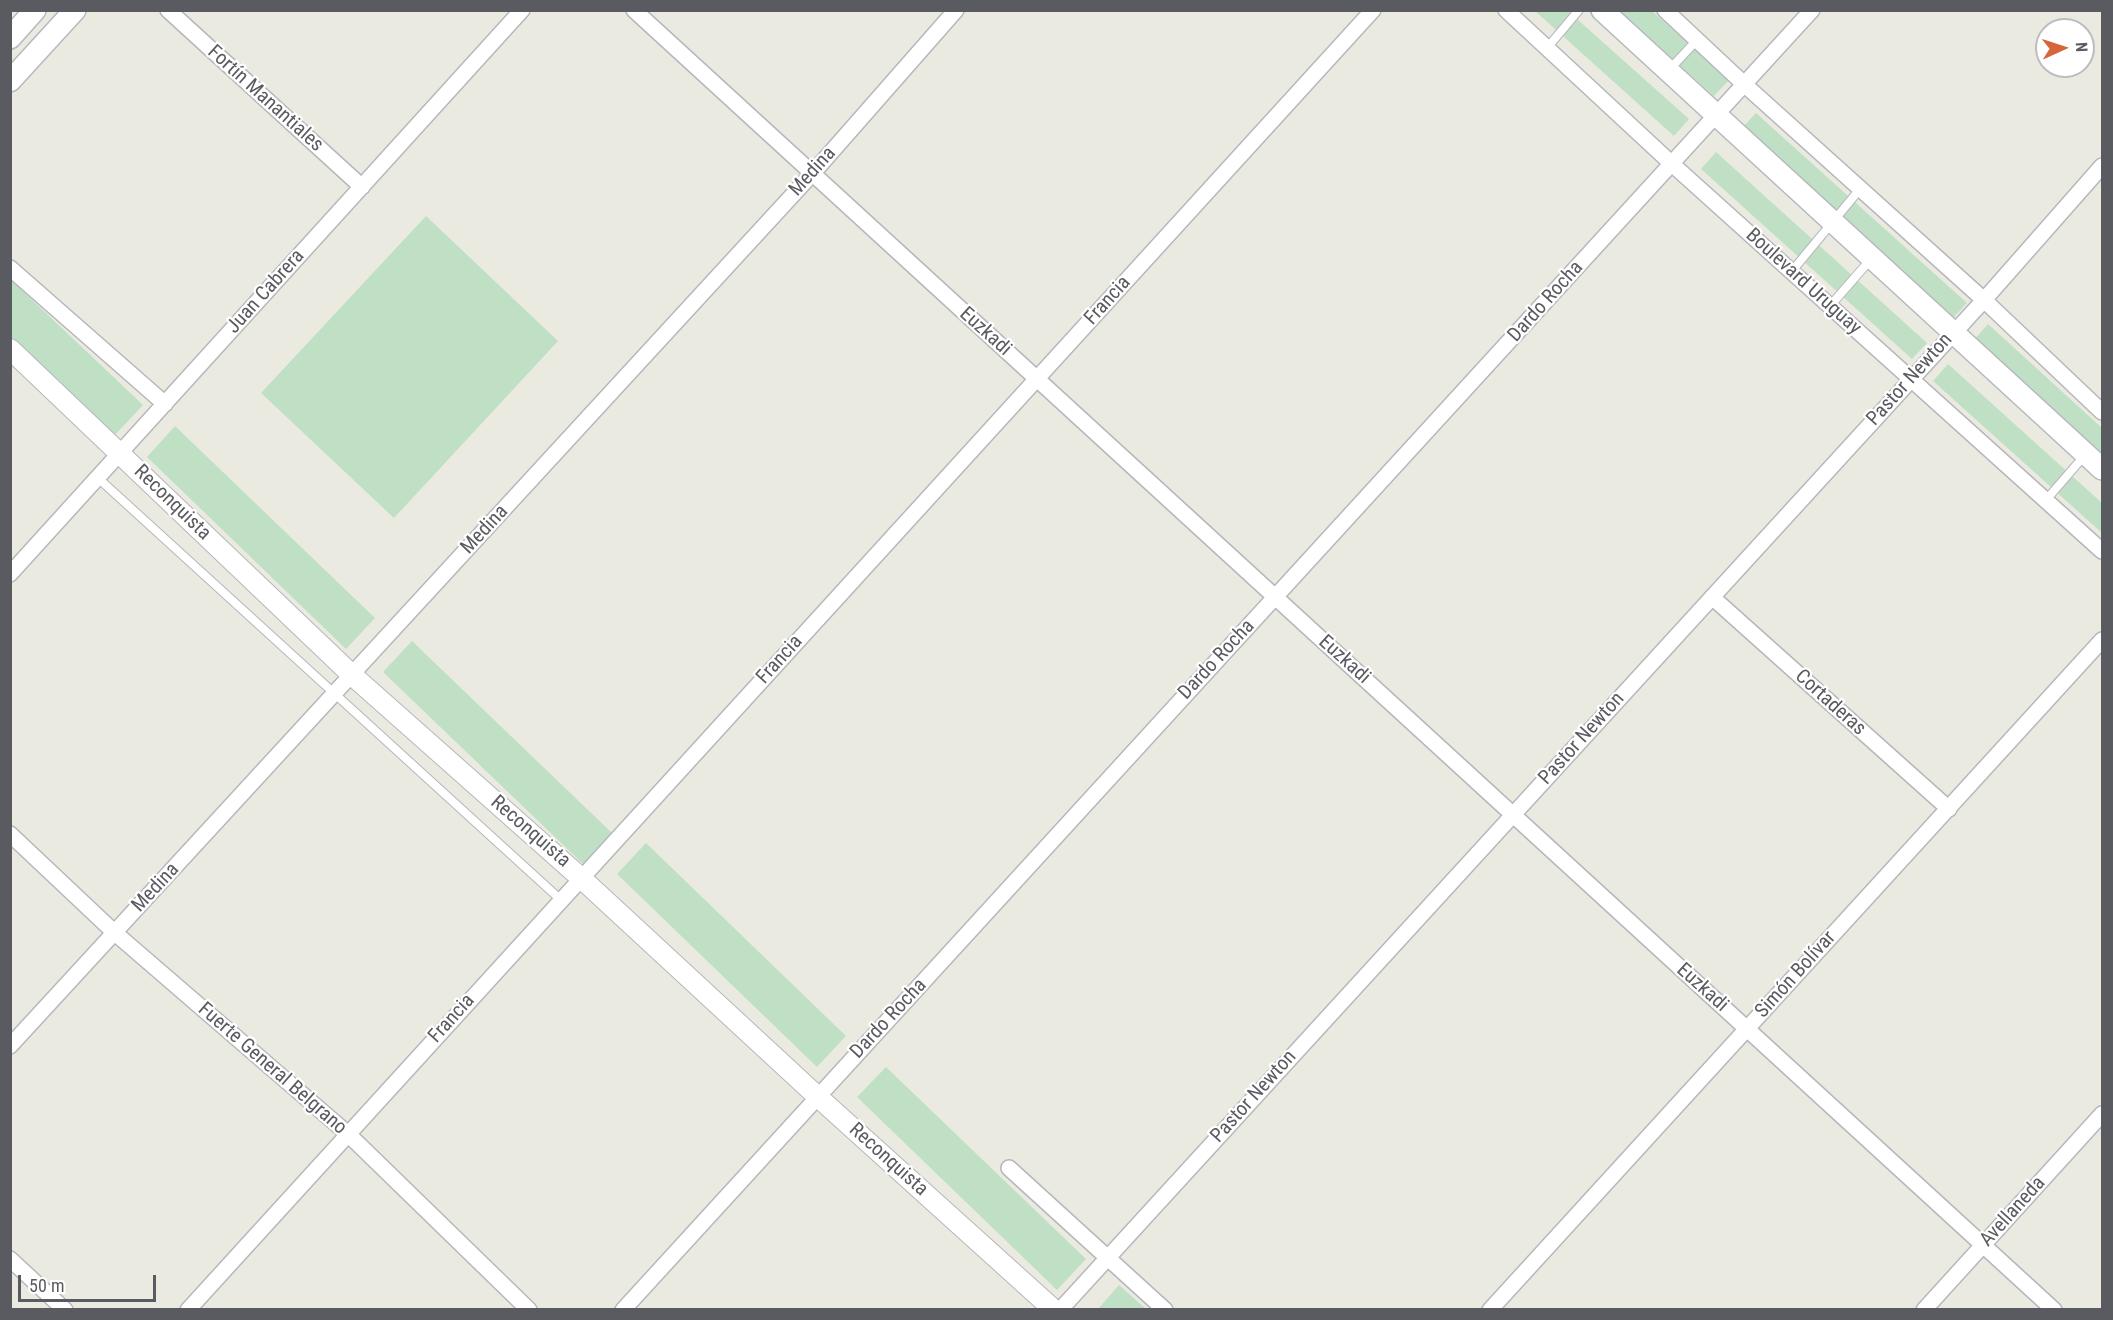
<!DOCTYPE html>
<html>
<head>
<meta charset="utf-8">
<style>
	body { margin:0 }
	#map { position:relative; width:2113px; height:1320px; overflow:hidden; background:#ebeae1; font-family:"Roboto Condensed",sans-serif }
	canvas { display:block }
	.frame { position:absolute; inset:0; border:12px solid #595b60; pointer-events:none }
	.north { position:absolute; left:2035px; top:18px; width:60px; height:60px; box-sizing:border-box; background:#fff; border:2px solid #bdbdbf; border-radius:50%; rotate:87deg; font-size:16px; font-weight:700; line-height:24px; text-align:center; color:#595b60 }
	.north::after { content:''; display:block; margin:auto; width:21px; height:27px; background:#d6653b; clip-path:polygon(50% 0,100% 100%,50% 72%,0 100%) }
	.scale { position:absolute; left:18px; top:1275px; width:138px; height:27px; box-sizing:border-box; border:3px solid #595b60; border-top:0; padding-left:8px; font-size:18px; line-height:21px; white-space:nowrap; color:#595b60; -webkit-text-stroke:4px #fff; paint-order:stroke }
</style>
</head>
<body>
<div id="map">
<canvas width="2113" height="1320"></canvas>
<div class="frame"></div>
<div class="north">N</div>
<div class="scale">50 m</div>
</div>
<script>
const ctx = document.querySelector('canvas').getContext('2d');
ctx.lineJoin = 'round';
function fillPath(path, color) { ctx.fillStyle = color; ctx.fill(path, 'evenodd'); }
const shape = rows => new Path2D(rows.map(r => 'M' + r).join(''));
function strokePath(path, color, width, dash) { ctx.strokeStyle = color; ctx.lineWidth = width; ctx.lineCap = dash ? 'butt' : 'round'; ctx.setLineDash(dash || []); ctx.stroke(path); }
function drawText(font, color, halo, rows, align = 'center') {
  ctx.font = font + ' "Roboto Condensed",sans-serif'; ctx.lineWidth = 4.5; ctx.setLineDash([]); ctx.textBaseline = 'middle'; ctx.strokeStyle = halo; ctx.fillStyle = color; for (const [text, x, y, turn = 0] of rows) {
    ctx.save(); ctx.translate(x, y); ctx.rotate((+turn || 0) * Math.PI / 180); ctx.textAlign = isNaN(turn) ? turn : align; if (halo) ctx.strokeText(text, 0, 0); ctx.fillText(text, 0, 0); ctx.restore();
  }
}
fillPath(shape([
	[1535,11,1568,11,1689,119,1674,136],
	[1619,11,1652,11,1729,80,1714,96],
	[1756,113,1967,303,1952,319,1741,129],
	[1716,152,1927,343,1912,359,1701,169],
	[426,216,558,341,394,518,261,393],
	[10,279,143,405,114,436,11,337],
	[1988,324,2102,428,2102,458,1973,341],
	[1948,364,2102,503,2102,533,1933,381],
	[175,426,375,618,346,649,147,457],
	[412,641,612,833,583,864,383,672],
	[646,843,846,1036,817,1067,617,874],
	[886,1067,1086,1259,1057,1290,857,1097],
	[1119,1285,1146,1309,1098,1309]
]), '#bfe0c5');
const service = shape([
	[1547,48,1579,10],
	[1669,70,1697,40],
	[1792,271,1860,189],
	[1830,306,1871,259],
	[98,478,561,900],
	[2046,500,2085,455]
]);
const minor = shape([
	[168,10,362,187],
	[634,10,2054,1310],
	[1506,10,1672,164,2102,551],
	[1665,10,1745,85,1984,300,2102,412],
	[10,268,165,404],
	[10,574,522,10],
	[1712,597,1949,809],
	[10,834,115,933,348,1134,529,1310],
	[10,1046,812,174,956,10],
	[1009,1168,1165,1310],
	[10,1259,65,1310],
	[188,1310,1373,10],
	[623,1310,1812,10],
	[1060,1310,1984,300,2102,166],
	[1490,1310,2102,640],
	[1924,1310,2102,1114]
]);
const tertiary = shape([
	[10,349,352,675,581,878,818,1097,1054,1310]
]);
const secondary = shape([
	[1602,10,2102,469],
	[10,38,35,10],
	[10,81,75,10]
]);
strokePath(service, '#b6b7bc', 10);
strokePath(minor, '#b6b7bc', 18);
strokePath(tertiary, '#b6b7bc', 22);
strokePath(secondary, '#b6b8be', 24);
strokePath(service, '#fff', 8);
strokePath(minor, '#fff', 15);
strokePath(tertiary, '#fff', 20);
strokePath(secondary, '#fff', 21);
drawText('20px', '#595b60', '#fff', [
	["Fortín Manantiales",265,99,42],
	["Medina",813,172,-48],
	["Boulevard Uruguay",1803,282,42],
	["Juan Cabrera",266,292,-48],
	["Francia",1108,301,-48],
	["Dardo Rocha",1546,302,-48],
	["Euzkadi",985,332,42],
	["Pastor Newton",1910,380,-48],
	["Reconquista",172,503,44],
	["Medina",485,530,-47],
	["Francia",780,660,-48],
	["Dardo Rocha",1217,660,-47],
	["Euzkadi",1344,660,42],
	["Cortaderas",1830,703,42],
	["Pastor Newton",1582,739,-48],
	["Reconquista",530,832,41],
	["Medina",156,888,-47],
	["Simón Bolívar",1796,975,-48],
	["Euzkadi",1702,988,42],
	["Francia",452,1019,-48],
	["Dardo Rocha",889,1019,-47],
	["Fuerte General Belgrano",272,1069,41],
	["Pastor Newton",1254,1097,-48],
	["Reconquista",888,1160,42],
	["Avellaneda",2013,1212,-48]
]);
</script>
</body>
</html>
